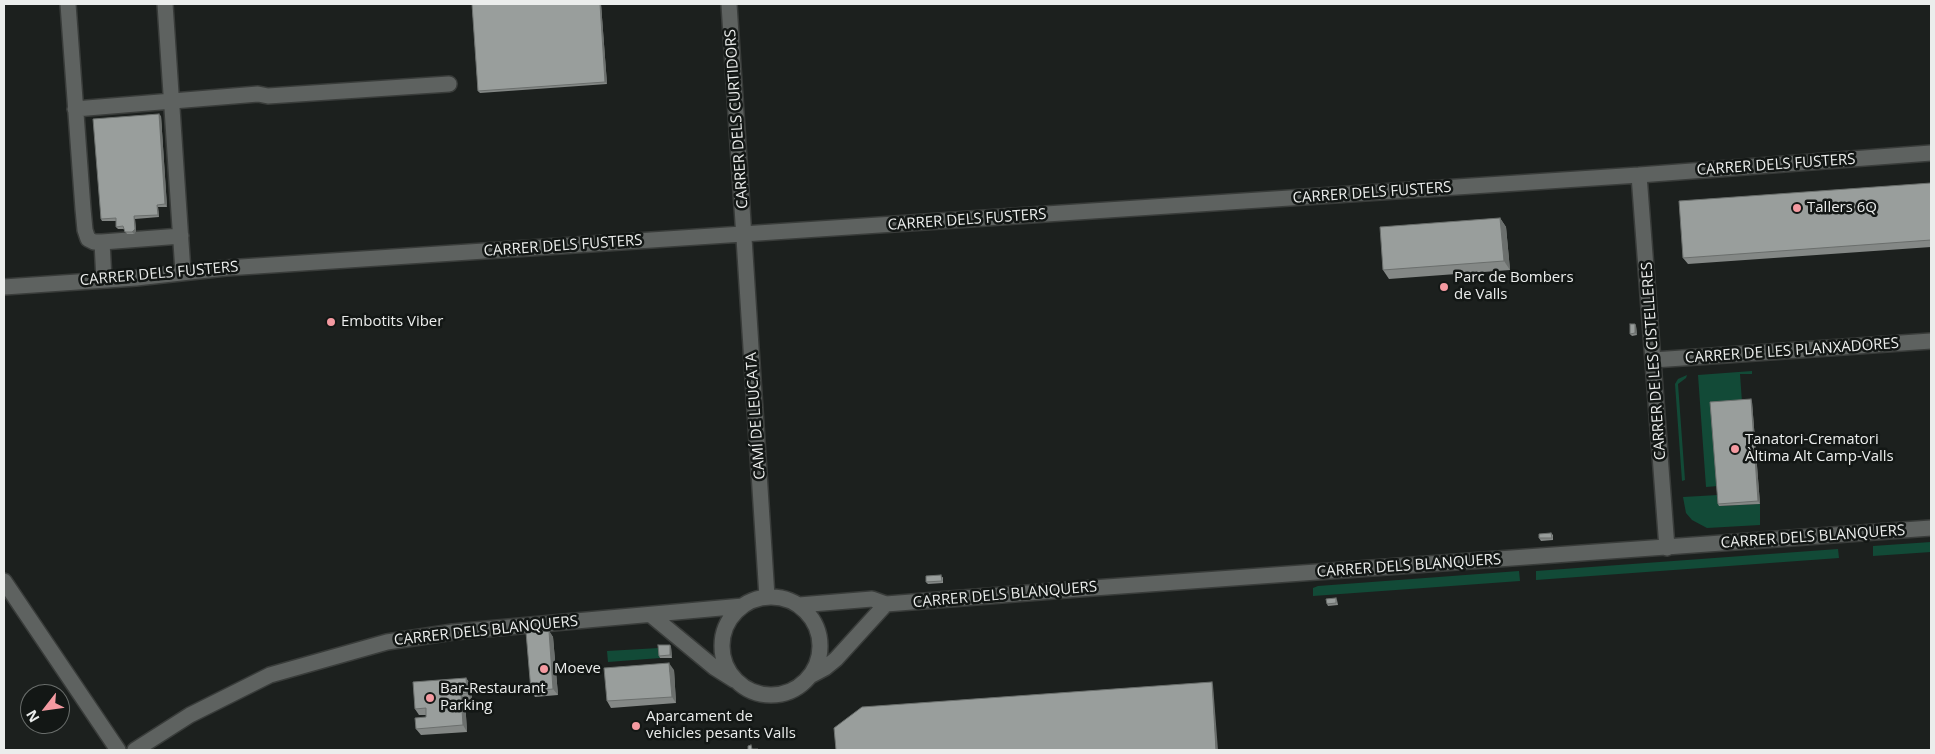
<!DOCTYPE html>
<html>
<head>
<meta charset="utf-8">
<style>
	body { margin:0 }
	#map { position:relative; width:1935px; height:754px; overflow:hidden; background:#1c201e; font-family:"Open Sans",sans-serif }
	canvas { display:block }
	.frame { position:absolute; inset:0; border:5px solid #ebedec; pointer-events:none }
	.north { position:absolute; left:20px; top:684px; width:50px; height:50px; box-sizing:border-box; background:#131715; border:1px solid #696d6b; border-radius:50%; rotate:240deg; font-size:14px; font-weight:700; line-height:20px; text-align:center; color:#ebedec }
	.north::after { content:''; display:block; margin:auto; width:18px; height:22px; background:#f49aa1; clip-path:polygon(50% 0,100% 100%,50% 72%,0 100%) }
</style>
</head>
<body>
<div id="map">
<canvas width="1935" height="754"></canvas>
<div class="frame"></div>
<div class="north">N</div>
</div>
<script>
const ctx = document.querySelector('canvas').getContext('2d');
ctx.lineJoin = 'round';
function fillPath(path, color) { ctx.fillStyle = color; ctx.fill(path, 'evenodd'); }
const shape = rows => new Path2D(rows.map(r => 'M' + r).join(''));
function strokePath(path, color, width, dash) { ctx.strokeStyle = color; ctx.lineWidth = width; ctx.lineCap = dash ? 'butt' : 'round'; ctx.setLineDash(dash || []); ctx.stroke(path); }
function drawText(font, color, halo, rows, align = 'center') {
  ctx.font = font + ' "Open Sans",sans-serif'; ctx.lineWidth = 5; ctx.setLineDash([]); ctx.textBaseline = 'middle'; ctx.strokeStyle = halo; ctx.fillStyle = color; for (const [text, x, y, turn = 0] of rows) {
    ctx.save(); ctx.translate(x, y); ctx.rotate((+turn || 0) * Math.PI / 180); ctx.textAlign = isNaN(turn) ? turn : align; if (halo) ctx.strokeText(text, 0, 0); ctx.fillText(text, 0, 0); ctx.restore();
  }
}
fillPath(shape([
	[1752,371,1752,374,1740,374,1742,402,1718,486,1706,487,1698,375],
	[1687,375,1686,378,1678,384,1685,480,1682,481,1675,384,1678,379],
	[1718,495,1720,506,1760,504,1760,525,1707,528,1692,520,1686,513,1683,497],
	[1931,542,1931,552,1873,556,1873,546],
	[1838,549,1839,558,1536,580,1536,571],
	[1519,571,1520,581,1313,596,1313,588,1318,586],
	[659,648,660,658,608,662,607,651]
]), '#124a37');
const minor = shape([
	[68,4,83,209,85,230,88,239,94,242,102,242,181,236],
	[165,4,183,272],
	[729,4,767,597],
	[75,109,258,94,268,96,449,84],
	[1639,175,1667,548],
	[102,242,104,280],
	[4,287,136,278,226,268,1639,175,1931,153],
	[1653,360,1931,341],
	[4,581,118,750],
	'722 646a49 49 0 1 1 98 0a49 49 0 1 1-98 0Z',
	[799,605,872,599,886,604,1079,589,1931,528],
	[651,615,715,668,734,680],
	[810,676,825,668,836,659,886,604],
	[135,750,190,715,270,675,387,642,453,632,743,606]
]);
strokePath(minor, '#393c3a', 18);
strokePath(minor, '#5e6260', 15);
fillPath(shape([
	[472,4,601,4,607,84,480,93,478,91],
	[161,116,167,207,158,207,159,217,135,219,136,231,134,234,127,234,124,229,118,229,116,227,116,221,102,221,101,219],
	[1931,183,1931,247,1688,264,1683,258],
	[1500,218,1506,227,1510,270,1389,279,1383,270],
	[1635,324,1636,326,1637,335,1632,336,1630,334],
	[1751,399,1752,402,1760,504,1719,506,1718,504],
	[1551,533,1553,535,1553,540,1541,541,1539,538],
	[943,577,943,583,928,584,926,582],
	[1336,598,1337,600,1338,605,1328,606,1327,604],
	[549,631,553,637,558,695,535,697,531,691],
	[670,645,671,647,672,658,660,658,659,656],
	[674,670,676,703,611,708,607,701],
	[466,678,471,685,472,700,465,700,467,732,421,735,416,729,426,717,426,715,419,715,415,709]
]), '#848886');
fillPath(shape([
	[600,4,601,4,607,84,605,82],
	[159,114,161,116,167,207,165,204],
	[157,205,158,207,159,217,158,215],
	[134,216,135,219,136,231,134,234,132,232],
	[1500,218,1506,227,1510,270,1504,261],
	[1635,324,1636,326,1637,335,1635,333],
	[1751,399,1752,402,1760,504,1758,501],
	[549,631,553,637,558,695,553,689],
	[670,645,671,647,672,658,670,655],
	[669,663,674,670,676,703,672,697],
	[466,678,471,685,472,700,467,693],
	[1212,682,1213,685,1218,750,1216,750],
	[461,694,465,700,467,732,463,725]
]), '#6b6f6d');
const building = shape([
	[472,4,600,4,605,82,478,91,472,4],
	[159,114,165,204,157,205,158,215,134,216,135,229,132,232,125,232,123,226,116,227,116,218,101,219,93,119,159,114],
	[1931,183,1931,240,1683,258,1679,201,1931,183],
	[1500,218,1504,261,1383,270,1380,227,1500,218],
	[1630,324,1635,324,1635,333,1630,334,1630,324],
	[1751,399,1758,501,1718,504,1710,402,1751,399],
	[1551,533,1552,538,1539,538,1539,534,1551,533],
	[941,575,942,581,926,582,926,576,941,575],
	[1336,598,1336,603,1327,604,1326,599,1336,598],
	[549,631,553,689,531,691,526,632,549,631],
	[658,645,670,645,670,655,659,656,658,645],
	[669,663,672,697,607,701,604,668,669,663],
	[466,678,467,693,461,694,463,725,416,729,415,718,426,717,426,708,415,709,413,682,466,678],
	[1212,682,1216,750,836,750,834,728,862,707,1212,682],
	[751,745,752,749,758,749,758,750,748,750,748,746,751,745]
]);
fillPath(building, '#999e9c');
strokePath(building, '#6b6f6d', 1);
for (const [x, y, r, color] of [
	[1797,208,5,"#f49aa1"],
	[1444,287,5,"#f49aa1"],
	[331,322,5,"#f49aa1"],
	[1735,449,5,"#f49aa1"],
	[544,669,5,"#f49aa1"],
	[430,698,5,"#f49aa1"],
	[636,726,5,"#f49aa1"]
]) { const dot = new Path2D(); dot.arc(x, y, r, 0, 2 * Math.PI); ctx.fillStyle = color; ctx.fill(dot); strokePath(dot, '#131715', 2); }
drawText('15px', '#ebedec', '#131715', [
	["CARRER DELS CURTIDORS",737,119,-94],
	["CARRER DELS FUSTERS",1776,165,-4],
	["CARRER DELS FUSTERS",1372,193,-4],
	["CARRER DELS FUSTERS",967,220,-4],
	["CARRER DELS FUSTERS",563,246,-4],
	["CARRER DELS FUSTERS",159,274,-5],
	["CARRER DE LES PLANXADORES",1792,351,-4],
	["CARRER DE LES CISTELLERES",1654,361,-94],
	["CAMÍ DE LEUCATA",756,416,-94],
	["CARRER DELS BLANQUERS",1813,537,-4],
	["CARRER DELS BLANQUERS",1409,566,-4],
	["CARRER DELS BLANQUERS",1005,595,-5],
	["CARRER DELS BLANQUERS",486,631,-6]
]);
drawText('15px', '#ebedec', '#131715', [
	["Tallers 6Q",1807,208],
	["Parc de Bombers",1454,278],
	["de Valls",1454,295],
	["Embotits Viber",341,322],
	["Tanatori-Crematori",1745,440],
	["Àltima Alt Camp-Valls",1745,457],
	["Moeve",554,669],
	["Bar-Restaurant",440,689],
	["Parking",440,706],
	["Aparcament de",646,717],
	["vehicles pesants Valls",646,734]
], 'left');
</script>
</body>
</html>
